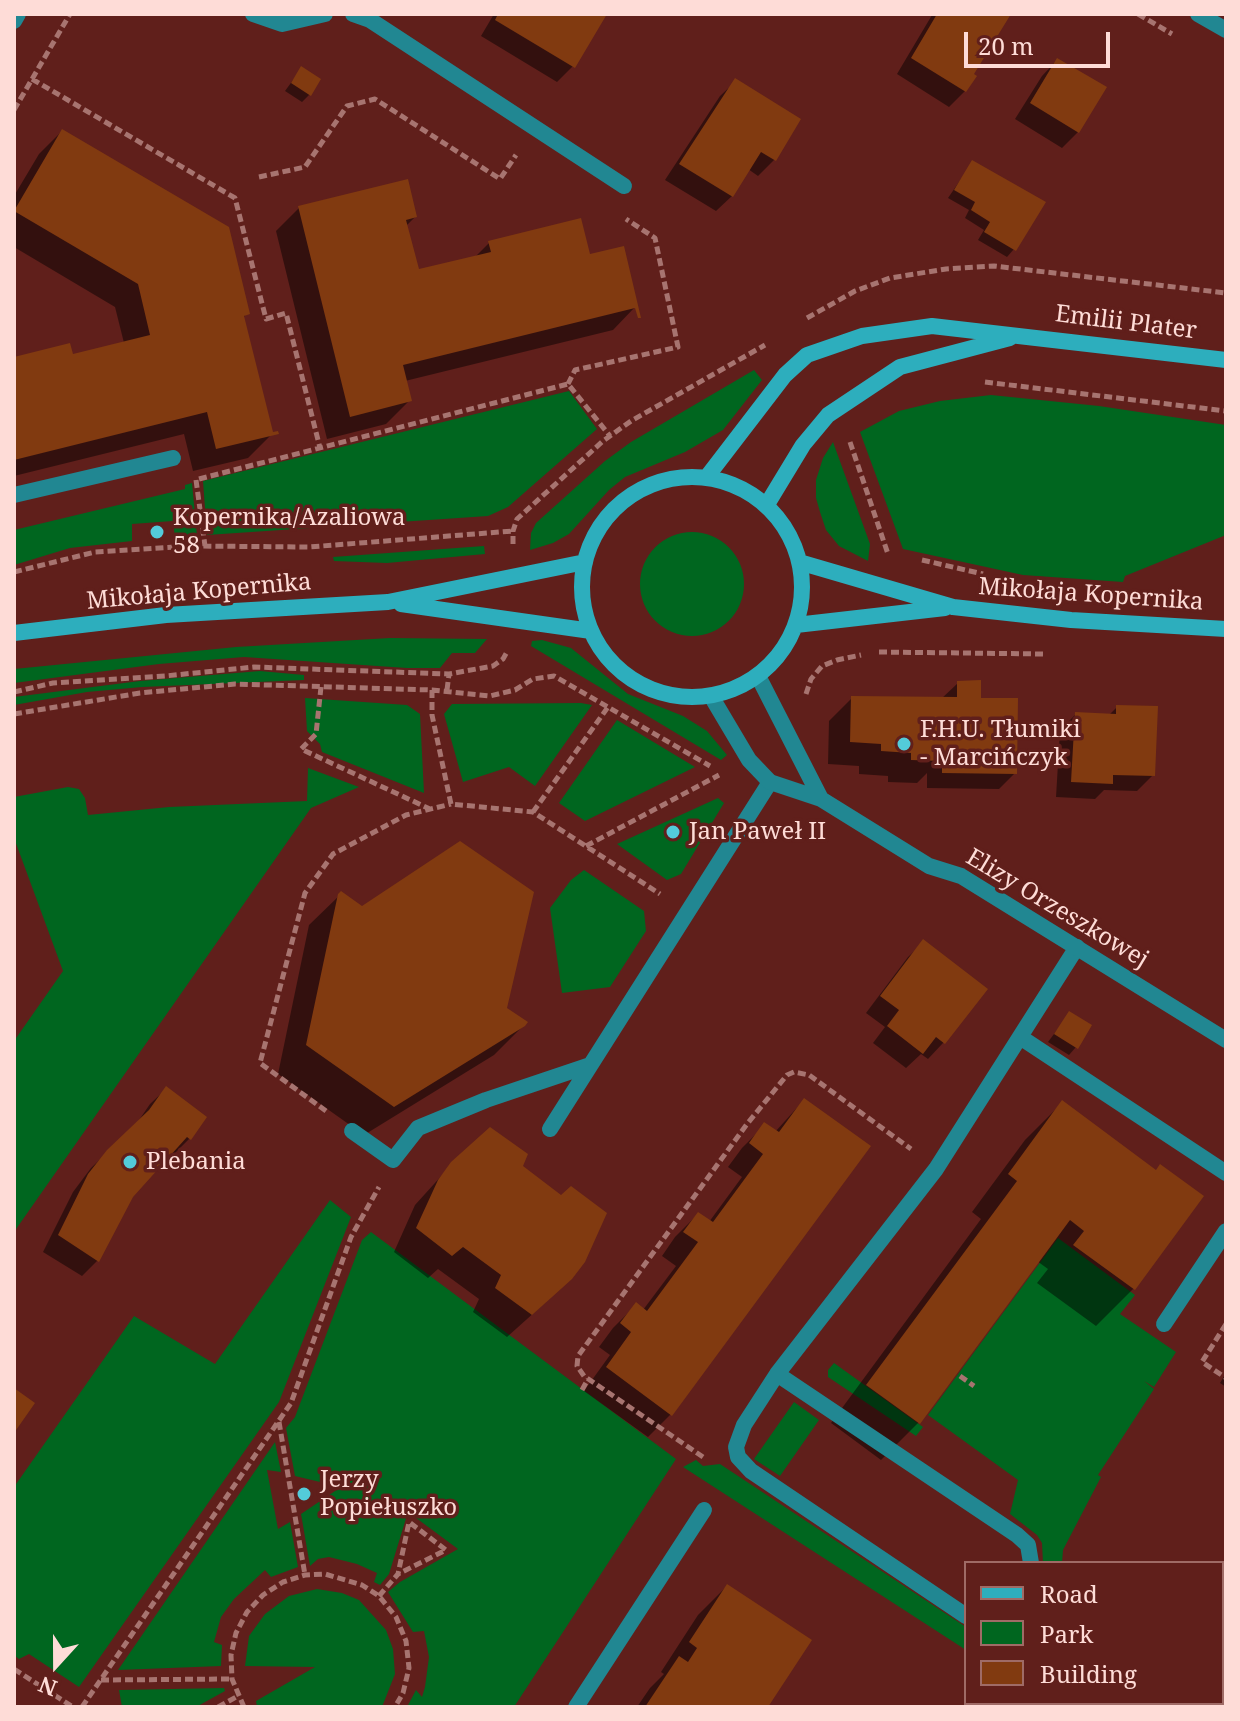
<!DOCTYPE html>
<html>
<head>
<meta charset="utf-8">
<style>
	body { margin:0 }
	#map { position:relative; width:1240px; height:1721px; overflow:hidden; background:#601f1b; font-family:"Noto Serif",serif }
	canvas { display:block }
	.frame { position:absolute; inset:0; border:16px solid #fedcd7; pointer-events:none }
	.legend { position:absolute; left:964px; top:1561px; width:260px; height:144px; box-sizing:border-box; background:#601f1b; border:2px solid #9f6b66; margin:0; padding:10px 14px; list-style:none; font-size:24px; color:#fedcd7 }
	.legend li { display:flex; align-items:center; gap:16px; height:40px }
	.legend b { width:40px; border:2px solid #9f6b66 }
	.north { position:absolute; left:16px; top:1625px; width:80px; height:80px; -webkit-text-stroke:6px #601f1b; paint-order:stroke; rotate:201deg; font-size:22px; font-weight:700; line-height:32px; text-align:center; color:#fedcd7 }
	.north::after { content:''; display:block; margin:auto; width:28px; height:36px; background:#fedcd7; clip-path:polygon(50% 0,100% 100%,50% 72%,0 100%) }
	.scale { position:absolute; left:964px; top:32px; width:146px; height:36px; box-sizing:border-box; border:4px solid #fedcd7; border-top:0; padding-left:10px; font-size:24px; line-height:28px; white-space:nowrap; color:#fedcd7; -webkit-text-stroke:6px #601f1b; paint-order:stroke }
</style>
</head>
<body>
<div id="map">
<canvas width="1240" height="1721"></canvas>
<div class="frame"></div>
<ul class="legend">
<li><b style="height:10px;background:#2daebd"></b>Road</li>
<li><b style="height:22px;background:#00661f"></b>Park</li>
<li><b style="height:22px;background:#813a10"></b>Building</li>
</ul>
<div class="north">N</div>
<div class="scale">20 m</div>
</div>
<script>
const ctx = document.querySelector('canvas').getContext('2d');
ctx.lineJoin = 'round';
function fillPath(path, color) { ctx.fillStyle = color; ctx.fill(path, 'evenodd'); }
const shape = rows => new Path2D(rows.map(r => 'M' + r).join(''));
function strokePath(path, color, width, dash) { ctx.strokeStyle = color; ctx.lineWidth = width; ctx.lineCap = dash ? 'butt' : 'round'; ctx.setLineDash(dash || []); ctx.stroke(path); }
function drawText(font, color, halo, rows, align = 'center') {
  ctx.font = font + ' "Noto Serif",serif'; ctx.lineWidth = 7; ctx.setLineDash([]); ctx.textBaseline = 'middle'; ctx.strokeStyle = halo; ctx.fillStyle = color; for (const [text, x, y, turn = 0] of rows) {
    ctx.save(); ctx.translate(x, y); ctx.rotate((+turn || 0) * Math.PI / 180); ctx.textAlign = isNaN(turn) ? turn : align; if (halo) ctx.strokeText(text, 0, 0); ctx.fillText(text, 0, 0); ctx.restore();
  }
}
fillPath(shape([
	[754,370,762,380,723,430,685,452,625,477,609,490,569,534,553,543,530,550,531,533,536,523,605,461,631,442],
	[569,391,597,429,508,507,488,516,207,535,203,481],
	[991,395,1099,406,1226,425,1226,535,1125,576,1123,582,1023,575,903,549,860,432,899,411,940,401],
	[833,442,870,544,868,561,839,546,826,530,820,512,816,498,816,480,823,458],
	[192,483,197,536,175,538,173,521,132,524,132,541,70,548,14,565,14,530,185,489,185,485],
	'640 584a52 52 0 1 1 104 0a52 52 0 1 1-104 0Z',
	[484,546,485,554,387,563,334,561,333,557],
	[390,638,487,639,475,653,452,653,440,668,407,668,244,657,159,664,14,683,14,669,236,647],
	[542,640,571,648,628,694,683,716,707,731,727,755,721,760,531,646,532,641],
	[260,671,304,675,304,680,142,687,87,692,14,705,14,697,140,681],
	[305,698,407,705,420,714,424,793,322,752,320,744,307,731],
	[581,703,592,705,535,786,509,767,463,782,444,714,452,704],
	[617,720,695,767,585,821,559,803],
	[308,768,359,787,311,808,14,1232,14,1041,63,971,14,838,14,797,68,787,79,789,85,798,88,815,169,807,307,801],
	[718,798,724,803,681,874,667,880,617,844],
	[584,870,644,911,646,931,610,987,562,993,550,908,571,880],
	[330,1200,351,1217,279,1402,79,1687,29,1654,19,1659,14,1655,14,1487,134,1316,215,1364],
	[371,1232,676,1459,514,1707,407,1707,416,1690,422,1697,425,1687,429,1657,424,1631,413,1632,388,1592,400,1582,458,1549,408,1512,389,1574,380,1585,374,1582,377,1573,357,1564,329,1557,318,1559,310,1566,301,1514,341,1487,295,1476,286,1428,295,1417,362,1240],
	[1058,1238,1135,1295,1120,1314,1176,1352,1154,1387,1144,1381,1154,1389,1098,1475,1101,1477,1063,1550,1062,1563,1043,1563,1042,1543,1037,1535,1010,1514,1018,1480,928,1415],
	[834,1363,923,1427,916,1436,828,1377,828,1370],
	[794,1402,819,1420,780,1476,754,1459],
	[275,1442,281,1472,267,1470,278,1529,290,1522,298,1567,271,1577,265,1570,234,1599,221,1617,214,1642,222,1645,221,1666,118,1670],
	[696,1460,703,1466,720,1464,966,1627,966,1650,683,1467],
	[317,1589,342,1593,359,1600,386,1630,393,1649,395,1674,382,1707,257,1707,256,1701,315,1667,245,1666,249,1636,265,1614,289,1596],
	[224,1688,225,1691,196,1707,122,1707,119,1690]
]), '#00661f');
fillPath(shape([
	[494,14,604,14,573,66,557,82,481,36],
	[930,14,1008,14,972,74,965,91,949,107,897,74,932,15],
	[1057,60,1078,132,1062,148,1015,119,1042,76],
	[301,69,309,95,302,102,285,91],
	[736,81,798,120,774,160,758,176,748,169,732,196,716,211,665,180,720,96],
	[62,131,247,313,243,318,271,435,248,458,193,471,184,434,14,476,14,359,72,356,124,343,115,307,14,247,14,196,39,154],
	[972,163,1014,249,1007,257,978,240,984,230,965,218,969,210,948,198],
	[299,208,415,217,406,226,417,272,474,258,489,243,588,257,636,306,613,330,405,381,409,401,386,424,327,439,276,231],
	[958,683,979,700,1015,773,999,789,927,788,927,773,917,783,888,782,888,776,859,774,859,766,828,764,829,721,852,698,941,699],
	[1117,707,1153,775,1137,791,1104,790,1095,799,1056,797,1060,730,1076,714,1108,716],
	[341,894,505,1009,524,1025,494,1055,364,1135,278,1074,309,925],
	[924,942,985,989,943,1043,928,1059,921,1054,906,1068,873,1043,885,1027,866,1013,908,957],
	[1069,1014,1076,1047,1069,1055,1048,1042],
	[166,1089,189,1139,174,1154,170,1152,131,1195,98,1260,82,1276,43,1252,73,1192,91,1168,135,1126,150,1104],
	[804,1100,671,1414,648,1437,584,1391,610,1355,599,1347,613,1328,636,1305,643,1310,676,1266,662,1256,675,1237,698,1214,709,1222,742,1177,728,1167,742,1148,765,1125,775,1132],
	[1062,1103,1155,1172,1201,1196,1133,1289,1096,1326,1037,1283,1048,1269,1037,1261,918,1423,881,1460,831,1423,981,1219,972,1212,1025,1140],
	[453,1163,520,1167,546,1302,507,1337,473,1312,479,1299,438,1269,428,1278,394,1252,415,1205],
	[1226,1373,1226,1387,1220,1383],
	[727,1586,766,1707,637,1707,650,1688,664,1674,661,1672,698,1615]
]), '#0007');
fillPath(shape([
	[498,14,607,14,575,68,495,20],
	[937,14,1011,14,974,74,977,76,966,92,911,58],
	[1057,58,1107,87,1079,133,1030,103],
	[301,66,321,79,311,96,291,83],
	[735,78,801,119,776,161,761,152,733,197,679,164],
	[62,129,229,227,250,314,244,316,273,432,278,431,279,434,216,449,207,412,14,460,14,357,70,343,73,354,150,335,138,284,14,211],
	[972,160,1046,202,1016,251,984,232,990,222,971,210,975,202,954,190],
	[408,179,417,217,406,220,419,269,491,252,488,241,581,218,590,254,624,246,641,318,638,318,635,308,403,365,412,401,350,417,298,206],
	[981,680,981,698,1018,698,1017,774,942,773,942,761,911,760,911,753,881,751,881,744,850,742,851,696,957,697,957,681],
	[1116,705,1158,706,1155,776,1113,775,1113,784,1071,782,1075,712,1116,714],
	[460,841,534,892,507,1008,528,1022,525,1026,394,1107,306,1045,338,894,341,891,362,906],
	[923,939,988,989,945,1044,936,1037,923,1054,887,1026,899,1010,880,996],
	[1069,1011,1092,1025,1078,1049,1054,1034],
	[166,1086,207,1117,191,1140,187,1137,133,1197,99,1262,58,1235,88,1174,107,1150,149,1110],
	[804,1098,871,1146,672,1416,606,1367,631,1332,620,1323,636,1302,647,1311,698,1242,683,1232,698,1212,713,1222,763,1154,749,1143,764,1122,779,1132],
	[1062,1100,1156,1170,1160,1164,1204,1196,1135,1290,1073,1245,1084,1231,1070,1220,920,1424,866,1385,1017,1181,1008,1174],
	[490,1127,528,1154,523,1166,561,1195,571,1186,607,1213,585,1262,572,1279,532,1315,495,1288,501,1275,463,1247,452,1256,416,1228,438,1180,451,1162],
	[14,1388,35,1403,14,1433],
	[727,1584,812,1640,768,1707,645,1707,679,1656,688,1662,697,1648,689,1642]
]), '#813a10');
strokePath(shape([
	[1138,14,1172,34],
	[32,79,235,198,266,319,286,313,320,448],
	[14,110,70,14],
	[259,177,305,167,347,106,375,99,500,179,516,155],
	[807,318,855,291,890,278,946,269,994,266,1226,293],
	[985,382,1226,411],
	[568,384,575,370,678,347,655,238,626,219],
	[850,442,888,554],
	[199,479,568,384,610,436],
	[196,480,205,546],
	[513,544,513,531,517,519,603,441,631,421,765,345],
	[922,560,983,574],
	[14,572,95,552,192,546,309,547,513,531],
	[879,652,1045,654],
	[321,687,316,734,301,749,430,809],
	[432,690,432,715,451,804,533,812,660,894],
	[447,690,449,674],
	[14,692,53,683,165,676,254,667,449,674,493,666,503,659,507,652],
	[806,694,811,679,822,666,837,660,861,655],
	[14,714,140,693,235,684,432,690,490,696,515,690,533,679,554,676,710,766],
	[533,812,608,707],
	[586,846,719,775],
	[326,1111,260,1063,305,893,333,854,406,815,451,804],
	[1226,1324,1202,1362,1226,1378],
	[960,1376,974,1386],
	[582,1390,588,1379],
	[279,1422,305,1575],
	[703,1457,584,1376,577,1366,578,1356,747,1124,787,1075,794,1072,809,1075,911,1149],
	[379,1596,398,1574,409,1522,446,1550,398,1574],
	[14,1669,73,1707],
	[101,1680,232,1679],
	[82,1707,291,1403,351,1237,379,1187],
	[218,1707,238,1696],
	[244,1707,232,1679,231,1655,236,1633,247,1612,263,1595,283,1582,305,1575,325,1574,362,1585,379,1596,396,1617,406,1641,409,1668,403,1693,395,1707]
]), '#a77470', 5, [8, 4]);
strokePath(shape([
	[253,14,282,24,325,14],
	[353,14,370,20,624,186],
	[14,495,173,458],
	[1020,1037,1226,1173],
	[550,1129,770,782],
	[352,1131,393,1160,418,1128,486,1100,590,1065],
	[1164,1324,1226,1231],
	[777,1374,1017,1535,1028,1545,1031,1563],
	[966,1616,751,1471,738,1457,736,1447,744,1425,777,1374,936,1169,1077,947],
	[576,1707,704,1510],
	[1080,1707,1083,1703]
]), '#218792', 16);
strokePath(shape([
	[1198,14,1226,30],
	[14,21,18,14],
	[758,676,821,799],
	[711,696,749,760,770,782,821,799,929,866,961,876,1226,1040]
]), '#218792', 16);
strokePath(shape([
	'582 587a110 110 0 1 1 220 0a110 110 0 1 1-220 0Z',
	[706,478,785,375,807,355,862,336,932,326,1226,360],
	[766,506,803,445,828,415,900,367,1010,338],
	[799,562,953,607,1071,620,1226,629],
	[401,604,591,631],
	[796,625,945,608],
	[14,633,166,615,388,602,585,562]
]), '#2daebd', 16);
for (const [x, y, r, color] of [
	[157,532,8,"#53cbda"],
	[904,744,8,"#53cbda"],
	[673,832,8,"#53cbda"],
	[130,1162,8,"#53cbda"],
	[304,1494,8,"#53cbda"]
]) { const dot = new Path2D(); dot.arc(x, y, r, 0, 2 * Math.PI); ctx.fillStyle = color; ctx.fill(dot); strokePath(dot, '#601f1b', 3); }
drawText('24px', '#fedcd7', '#601f1b', [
	["Emilii Plater",1126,323,7],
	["Mikołaja Kopernika",199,592,-5],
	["Mikołaja Kopernika",1091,595,4],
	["Elizy Orzeszkowej",1057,909,31]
]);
drawText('24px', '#fedcd7', '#601f1b', [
	["Kopernika/Azaliowa",173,518],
	["58",173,546],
	["F.H.U. Tłumiki",920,730],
	["- Marcińczyk",920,758],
	["Jan Paweł II",689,832],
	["Plebania",146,1162],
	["Jerzy",320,1480],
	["Popiełuszko",320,1508]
], 'left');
</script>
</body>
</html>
